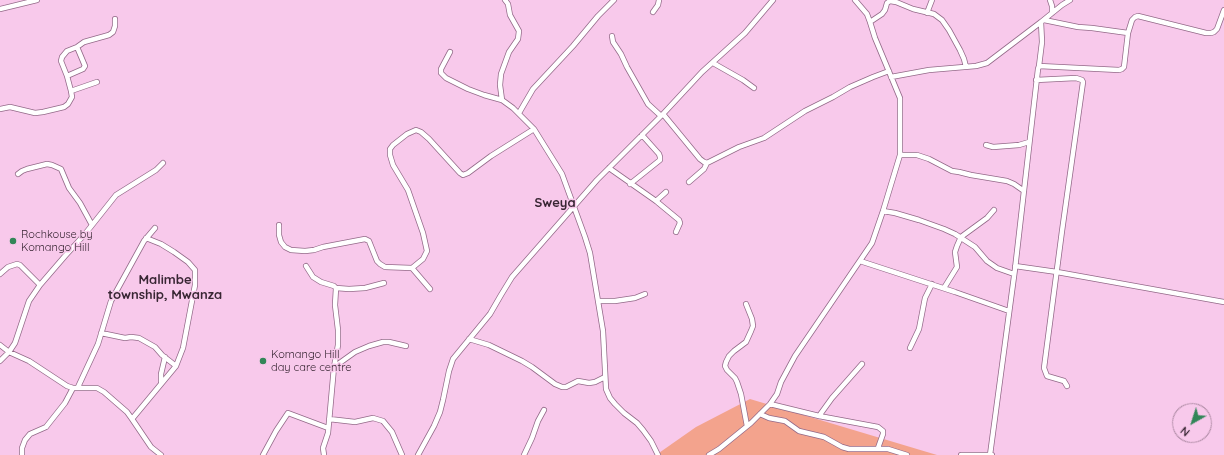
<!DOCTYPE html>
<html>
<head>
<meta charset="utf-8">
<style>
	body { margin:0 }
	#map { position:relative; width:1224px; height:455px; overflow:hidden; background:#f8c9eb; font-family:Quicksand,sans-serif }
	canvas { display:block }
	.north { position:absolute; left:1172px; top:403px; width:40px; height:40px; box-sizing:border-box; background:#f8c9eb; border:1px solid #ab88a1; border-radius:50%; rotate:219deg; font-size:11px; font-weight:700; line-height:16px; text-align:center; color:#382633 }
	.north::after { content:''; display:block; margin:auto; width:14px; height:18px; background:#328658; clip-path:polygon(50% 0,100% 100%,50% 72%,0 100%) }
</style>
</head>
<body>
<div id="map">
<canvas width="1224" height="455"></canvas>
<div class="north">N</div>
</div>
<script>
const ctx = document.querySelector('canvas').getContext('2d');
ctx.lineJoin = 'round';
function fillPath(path, color) { ctx.fillStyle = color; ctx.fill(path, 'evenodd'); }
const shape = rows => new Path2D(rows.map(r => 'M' + r).join(''));
function strokePath(path, color, width, dash) { ctx.strokeStyle = color; ctx.lineWidth = width; ctx.lineCap = dash ? 'butt' : 'round'; ctx.setLineDash(dash || []); ctx.stroke(path); }
function drawText(font, color, halo, rows, align = 'center') {
  ctx.font = font + ' Quicksand,sans-serif'; ctx.lineWidth = 3; ctx.setLineDash([]); ctx.textBaseline = 'middle'; ctx.strokeStyle = halo; ctx.fillStyle = color; for (const [text, x, y, turn = 0] of rows) {
    ctx.save(); ctx.translate(x, y); ctx.rotate((+turn || 0) * Math.PI / 180); ctx.textAlign = isNaN(turn) ? turn : align; if (halo) ctx.strokeText(text, 0, 0); ctx.fillText(text, 0, 0); ctx.restore();
  }
}
fillPath(shape([
	[750,399,937,455,656,455,696,427]
]), '#f3a38d');
const minor = shape([
	[1050,0,1052,6,1052,13],
	[0,9,37,0],
	[653,12,658,5,659,0],
	[927,13,932,0],
	[1044,20,1078,27,1092,28,1128,33],
	[870,22,882,14,885,10,887,3,890,1,896,2,913,9,934,14,942,20,949,30,960,50,964,59,966,67],
	[612,36,613,42,621,54,627,67,648,104,661,116],
	[450,52,441,69,441,73,446,78,468,89,484,95,502,100,513,108,534,129,562,174,585,237,590,253,603,331,606,389,610,398,615,404,624,413,637,423,643,430,651,441,658,455],
	[713,63,743,80,754,88],
	[1039,66,1119,70,1122,69,1124,67,1128,33,1132,20,1135,17,1138,16,1206,33,1211,33,1214,32,1217,29,1224,10],
	[67,76,83,69,85,66,77,47],
	[891,77,929,70,976,66,987,63,1041,22,1062,5,1070,0],
	[1036,80,1076,78,1082,80,1083,82,1062,231,1044,368,1047,376,1064,381,1067,386],
	[71,91,97,82],
	[502,100,500,85,501,74,509,52,518,39,519,31,510,15,508,4,505,0],
	[0,109,10,107,35,113,43,112,64,107,68,104,72,97,71,91,67,76,61,61,62,57,67,51,77,47,84,42,109,35,113,32,115,26,115,19],
	[519,113,533,89,573,46,598,16,614,0],
	[663,114,700,159,704,162,707,163,739,147,764,138,805,111,833,97,850,87,873,77,889,71],
	[986,145,993,147,1019,145,1029,142],
	[900,155,917,155,929,159,952,171,959,172,971,175,1007,181,1014,184,1024,191],
	[609,168,656,201,679,220,680,223,676,232],
	[18,174,22,171,27,169,47,164,52,165,61,169,69,188,80,203,92,225],
	[689,182,704,169,707,163],
	[630,184,660,160,660,157,659,154,642,135],
	[656,201,666,192],
	[883,211,895,213,919,220,944,229,955,234,975,247,987,261,997,268,1014,274],
	[279,225,279,235,281,242,285,247,291,250,305,251,314,250,323,247,365,239,369,241,377,261,380,264,385,267,412,268,423,259,427,251,423,233,408,190,393,165,390,155,390,149,393,145,407,134,416,130,421,132,429,139,460,173,463,175,468,173,491,156,534,129],
	[860,261,955,292,1009,311],
	[306,266,313,277,321,282,334,286,336,288,335,305,338,330,338,345,334,367],
	[1015,266,1057,272,1224,302],
	[412,268,430,289],
	[0,274,8,267,17,264,20,265,40,285],
	[336,288,349,289,365,288,384,283],
	[944,288,957,267,955,252,957,246,961,237,987,218,994,210],
	[599,301,615,301,635,298,645,294],
	[746,304,752,319,753,326,751,331,746,342,734,351,729,356,726,362,725,366,727,370,735,378,737,382,741,394,747,426],
	[101,333,125,338,131,337,139,338,155,347,162,355,176,366],
	[469,339,489,345,522,361,532,367,555,384,562,387,566,387,578,381,589,383,595,382,605,377],
	[0,345,9,352,29,361,67,386,73,388,97,388,104,392,127,412,132,419,151,447,161,455],
	[910,348,919,329,925,298,932,284],
	[0,361,9,352,15,343,29,301,40,285,65,256,85,234,116,195,156,170,163,163],
	[161,382,161,374,165,357],
	[78,387,98,344,111,301,144,241,155,228],
	[770,404,819,416,878,427,883,431,883,434,878,448],
	[760,414,769,418,785,421,799,431,824,437,842,447,849,449,888,449,907,455],
	[819,416,832,398,862,364],
	[132,419,176,366,183,348,195,285,195,270,188,262,174,252,161,244,146,238],
	[329,419,355,422,373,418,383,421,392,432,402,455],
	[22,455,22,448,25,440,30,434,46,427,65,403,73,388],
	[263,455,276,431,288,413,328,428],
	[324,455,323,448,328,433,334,367,355,352,369,346,383,342,389,342,406,346],
	[418,455,434,426,440,412,443,400,449,371,453,359,490,314,501,295,512,277,597,180,663,114,702,72,745,33,773,0],
	[524,455,532,438,538,421,544,410],
	[709,455,719,449,751,423,770,404,777,394,781,382,795,356,872,243,883,211,900,155,900,98,875,38,870,22,867,14,855,0],
	[961,455,992,455],
	[990,455,1015,269,1038,69,1039,66,1042,42,1041,22]
]);
strokePath(minor, '#936988', 6);
strokePath(minor, '#fff', 4.5);
for (const [x, y, r, color] of [
	[13,241,4,"#328658"],
	[263,361,4,"#328658"]
]) { const dot = new Path2D(); dot.arc(x, y, r, 0, 2 * Math.PI); ctx.fillStyle = color; ctx.fill(dot); strokePath(dot, '#f8c9eb', 1.5); }
drawText('11px', '#382633', '#f8c9eb', [
	["Rochkouse by",21,235],
	["Komango Hill",21,248],
	["Komango Hill",271,355],
	["day care centre",271,368]
], 'left');
drawText('bold 13px', '#382633', '#f8c9eb', [
	["Sweya",555,203],
	["Malimbe",165,280],
	["township, Mwanza",165,295]
]);
</script>
</body>
</html>
